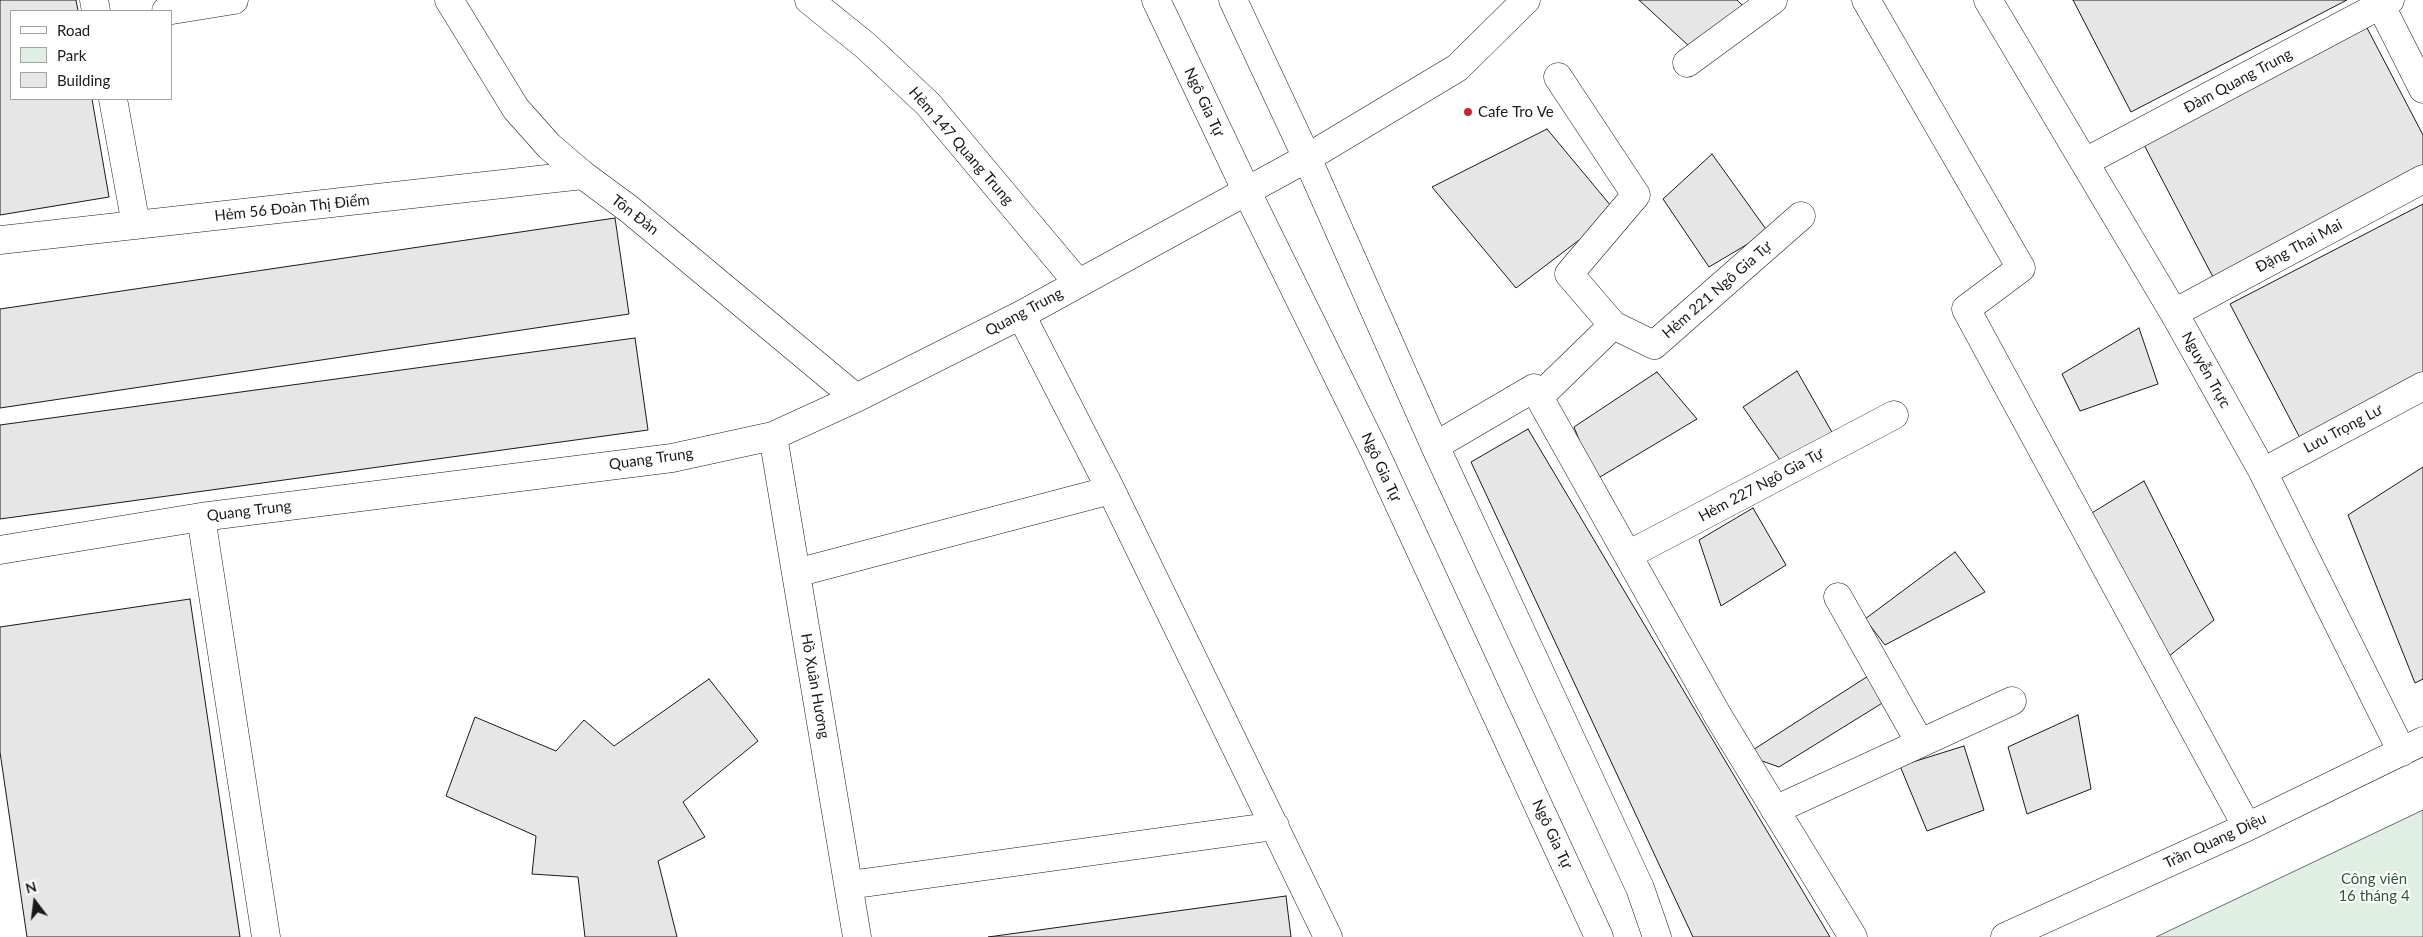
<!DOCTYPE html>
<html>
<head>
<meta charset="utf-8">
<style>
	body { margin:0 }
	#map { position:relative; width:2423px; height:937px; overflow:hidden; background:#fff; font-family:Lato,sans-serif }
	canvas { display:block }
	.legend { position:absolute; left:10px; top:10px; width:162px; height:90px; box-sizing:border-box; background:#fff; border:1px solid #a3a3a3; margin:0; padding:6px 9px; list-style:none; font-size:15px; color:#1a1a1a }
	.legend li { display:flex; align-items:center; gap:10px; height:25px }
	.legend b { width:25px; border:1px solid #a3a3a3 }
	.north { position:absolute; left:10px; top:877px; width:50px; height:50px; -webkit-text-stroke:4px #fff; paint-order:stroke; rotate:345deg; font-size:14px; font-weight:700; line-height:20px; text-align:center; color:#1a1a1a }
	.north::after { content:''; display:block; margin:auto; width:18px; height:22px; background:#1a1a1a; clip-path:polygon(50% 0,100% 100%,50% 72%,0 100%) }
</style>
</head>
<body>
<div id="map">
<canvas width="2423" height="937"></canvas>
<ul class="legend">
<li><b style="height:6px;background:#fff"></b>Road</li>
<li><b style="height:14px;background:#e0efe3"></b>Park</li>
<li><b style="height:14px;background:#e6e6e6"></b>Building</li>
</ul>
<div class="north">N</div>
</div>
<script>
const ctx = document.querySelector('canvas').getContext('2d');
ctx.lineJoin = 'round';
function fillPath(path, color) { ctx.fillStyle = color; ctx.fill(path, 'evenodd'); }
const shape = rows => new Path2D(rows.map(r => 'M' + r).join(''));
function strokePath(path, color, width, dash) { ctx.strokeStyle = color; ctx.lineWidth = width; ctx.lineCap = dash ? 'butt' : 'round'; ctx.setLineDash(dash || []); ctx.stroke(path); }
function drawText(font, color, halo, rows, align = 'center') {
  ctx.font = font + ' Lato,sans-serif'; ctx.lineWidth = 4; ctx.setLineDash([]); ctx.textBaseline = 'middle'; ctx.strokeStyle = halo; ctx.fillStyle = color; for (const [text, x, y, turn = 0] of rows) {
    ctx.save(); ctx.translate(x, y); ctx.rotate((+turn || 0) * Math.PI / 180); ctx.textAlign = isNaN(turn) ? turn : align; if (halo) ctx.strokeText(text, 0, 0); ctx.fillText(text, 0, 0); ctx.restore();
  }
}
const green = shape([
	[2423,810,2423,937,2156,937,2423,810]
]);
fillPath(green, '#e0efe3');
strokePath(green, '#6a6a6a', 1);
const building = shape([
	[0,0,76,0,78,11,11,11,11,99,92,99,109,197,0,215,0,0],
	[1639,0,1737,0,1743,6,1702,58,1639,0],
	[2073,0,2347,0,2131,112,2073,0],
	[2366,26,2423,135,2423,169,2213,277,2142,141,2366,26],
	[1547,129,1616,212,1516,288,1432,187,1547,129],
	[1712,154,1768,232,1709,267,1663,199,1712,154],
	[2423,204,2423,377,2301,440,2230,304,2423,204],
	[615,218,629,314,0,408,0,309,615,218],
	[2139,328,2158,384,2080,411,2062,374,2139,328],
	[635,338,648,430,0,519,0,425,635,338],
	[1797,371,1845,455,1787,470,1743,407,1797,371],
	[1657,372,1697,419,1595,480,1574,427,1657,372],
	[1528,429,1830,937,1693,937,1471,462,1528,429],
	[2423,467,2423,679,2415,683,2348,515,2423,467],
	[2144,481,2214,620,2163,661,2082,519,2144,481],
	[1753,508,1786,565,1721,606,1699,540,1753,508],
	[1955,552,1985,592,1885,645,1865,619,1955,552],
	[190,599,240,937,27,937,0,752,0,627,190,599],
	[1876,671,1884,702,1779,767,1745,755,1876,671],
	[709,679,758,741,683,802,705,837,658,861,677,937,585,937,578,877,532,874,536,836,446,796,475,717,556,751,584,720,614,746,709,679],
	[2078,715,2091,789,2027,814,2008,747,2078,715],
	[1964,746,1984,810,1927,831,1900,766,1964,746],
	[1286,896,1291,937,988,937,1286,896]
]);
fillPath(building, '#e6e6e6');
strokePath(building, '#1a1a1a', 1);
const minor = shape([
	[94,0,96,11],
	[449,0,516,109,549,146,583,175,629,209,856,398],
	[809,0,866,46,928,104,1078,283],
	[1866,0,2021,268,1966,309,2247,827],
	[1988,0,2174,313,2263,472,2402,752],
	[2378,0,2423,89],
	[166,11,234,0],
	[1687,63,1773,0],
	[1558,77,1636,195,1569,274,1613,325],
	[113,99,136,225],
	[2085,162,2390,0],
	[0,240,583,175],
	[2174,313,2423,179],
	[1021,315,1111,490,1328,937],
	[1539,397,1613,325,1654,345,1801,216],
	[773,436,857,937],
	[1435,446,1534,388,1718,716,1853,937],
	[2263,472,2423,386],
	[201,517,266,937],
	[0,550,201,517,672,458,773,436,856,398,1021,315,1307,158,1457,68,1526,0],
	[1628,555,1894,415],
	[796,573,1111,490],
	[1838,597,1920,743],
	[1775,810,2012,701],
	[849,885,1275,826],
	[2005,937,2247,827,2423,741]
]);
const major = shape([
	[1156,0,1247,192,1374,450,1599,937],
	[1233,0,1307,158,1435,446,1640,888,1657,937]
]);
strokePath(minor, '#1a1a1a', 29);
strokePath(major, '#1a1a1a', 29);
strokePath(minor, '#fff', 28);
strokePath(major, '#fff', 28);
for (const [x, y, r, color] of [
	[1468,112,5,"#c62828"]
]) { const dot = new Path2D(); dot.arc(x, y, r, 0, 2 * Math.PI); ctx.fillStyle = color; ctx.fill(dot); strokePath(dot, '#fff', 2); }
drawText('15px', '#1a1a1a', '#fff', [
	["Đàm Quang Trung",2238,81,-28],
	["Ngô Gia Tự",1204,102,65],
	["Hẻm 147 Quang Trung",961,146,49],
	["Hẻm 56 Đoàn Thị Điểm",292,208,-6],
	["Tôn Đản",635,215,38],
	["Đặng Thai Mai",2299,246,-28],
	["Hẻm 221 Ngô Gia Tự",1717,290,-41],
	["Quang Trung",1024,312,-28],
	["Nguyễn Trực",2206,370,61],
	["Lưu Trọng Lư",2343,429,-28],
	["Quang Trung",651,459,-8],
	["Ngô Gia Tự",1381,467,65],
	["Hẻm 227 Ngô Gia Tự",1761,485,-28],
	["Quang Trung",249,511,-7],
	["Hồ Xuân Hương",815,686,80],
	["Ngô Gia Tự",1552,834,65],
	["Trần Quang Diệu",2215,841,-25]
]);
drawText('15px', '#1a1a1a', '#fff', [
	["Cafe Tro Ve",1478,112]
], 'left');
drawText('15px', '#2b5a34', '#fff', [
	["Công viên",2374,879],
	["16 tháng 4",2374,896]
]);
</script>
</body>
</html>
